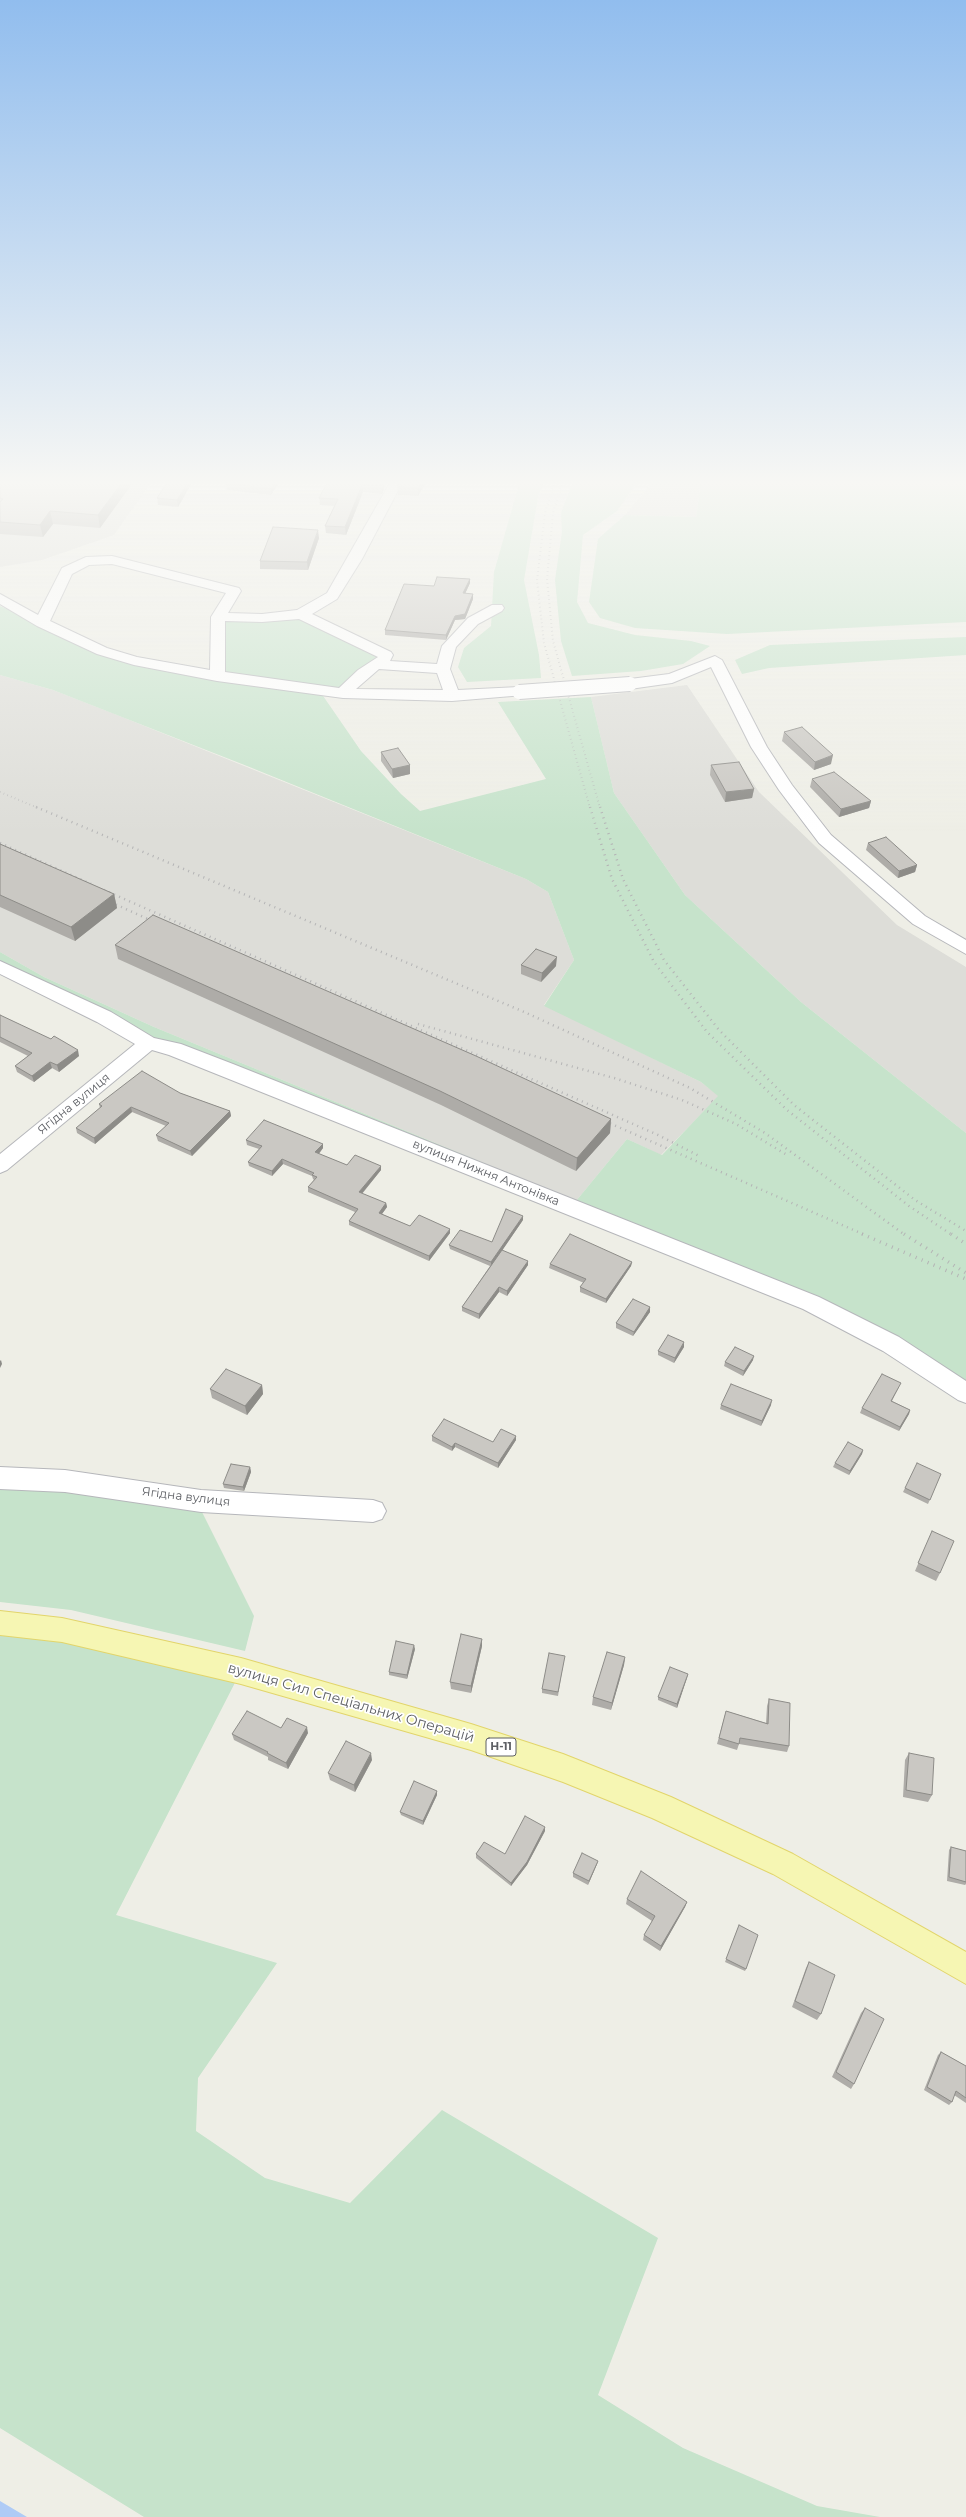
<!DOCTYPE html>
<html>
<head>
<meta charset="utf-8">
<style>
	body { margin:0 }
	canvas { display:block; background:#eeeee6 }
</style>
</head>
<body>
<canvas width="966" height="2517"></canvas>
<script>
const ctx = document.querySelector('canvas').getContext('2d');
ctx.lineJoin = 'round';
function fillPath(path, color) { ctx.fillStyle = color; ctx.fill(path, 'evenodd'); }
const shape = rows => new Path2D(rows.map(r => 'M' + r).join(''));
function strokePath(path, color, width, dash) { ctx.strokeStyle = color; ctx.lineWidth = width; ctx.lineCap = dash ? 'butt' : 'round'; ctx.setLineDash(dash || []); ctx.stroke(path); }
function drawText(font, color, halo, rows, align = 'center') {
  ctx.font = font + ' Montserrat,sans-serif'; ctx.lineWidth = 3.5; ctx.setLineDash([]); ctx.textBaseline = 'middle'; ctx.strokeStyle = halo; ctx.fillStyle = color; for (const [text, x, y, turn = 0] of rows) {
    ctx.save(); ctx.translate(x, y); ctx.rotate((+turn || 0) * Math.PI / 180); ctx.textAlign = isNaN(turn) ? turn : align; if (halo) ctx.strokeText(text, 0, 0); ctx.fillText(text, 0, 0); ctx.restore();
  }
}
fillPath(shape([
	[0,481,152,481,114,535,42,560,0,567],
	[651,481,701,481,696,517,625,515,647,489],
	[0,675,53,690,112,713,526,879,548,892,574,960,544,1005,701,1082,719,1096,661,1155,627,1139,576,1201,154,1027,44,977,0,952],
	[687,685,759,792,897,925,966,967,966,1133,801,1002,685,895,614,793,591,697]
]), '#ddddd8');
fillPath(shape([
	[520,481,544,481,538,497,524,580,539,655,541,678,467,682,458,667,464,648,491,626,494,572],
	[573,481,638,481,617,511,583,535,577,602,588,623,635,635,691,641,710,646,683,664,641,671,572,676,561,641,555,580,562,532,561,513],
	[701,481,966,481,966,622,727,634,635,628,600,618,589,602,598,539,625,515,696,517],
	[0,606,102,651,217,676,218,617,301,614,386,655,343,693,319,690,361,751,401,794,420,811,546,779,498,702,591,697,614,793,685,895,801,1002,966,1133,966,1387,894,1339,154,1038,0,963,0,952,44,977,154,1027,576,1201,627,1139,662,1155,718,1096,701,1082,544,1006,574,960,548,892,526,879,247,766,53,690,0,675],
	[966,637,966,655,769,668,742,674,735,660,770,645],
	[0,1483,200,1508,254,1616,245,1651,71,1610,0,1602],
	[0,1623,241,1671,116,1915,277,1963,198,2078,196,2131,265,2178,350,2203,442,2110,658,2238,598,2395,683,2448,817,2506,880,2517,144,2517,0,2428]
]), '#c6e3cb');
fillPath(shape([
	[0,2501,27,2517,0,2517]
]), '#afcbf6');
const minor = shape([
	[391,481,403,481,362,559,337,599,312,614,391,652,393,655,390,661,437,664,442,646,468,618,492,605,502,605,504,608,502,611,478,624,456,647,450,669,458,690,519,687,524,689,527,692,524,695,452,701,343,698,217,681,134,665,97,654,37,626,0,604,0,594,38,615,62,568,86,557,112,556,239,588,241,591,228,613,262,614,297,610,327,593,391,481],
	[112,564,226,593,211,617,210,670,137,657,107,648,50,621,72,574,89,565,112,564],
	[299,619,378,657,358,670,339,688,225,672,225,621,262,622,299,619],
	[379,669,437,673,443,690,356,689,379,669],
	[715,656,722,660,767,747,792,785,831,835,925,916,966,940,966,954,913,924,819,843,779,790,751,747,711,667,672,683,630,689,622,684,630,679,669,674,715,656],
	[0,961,111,1012,154,1038,181,1044,233,1064,819,1297,899,1337,966,1381,966,1403,958,1400,883,1351,803,1309,169,1055,152,1050,7,1170,0,1173,0,1154,135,1044,97,1022,0,974,0,961],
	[0,1467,65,1470,201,1490,373,1500,382,1503,386,1511,382,1519,373,1522,201,1512,65,1492,0,1489,0,1467]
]);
const major = shape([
	[0,1611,62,1618,241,1658,471,1724,563,1754,671,1797,793,1854,966,1952,966,1984,773,1874,652,1818,563,1782,471,1750,241,1684,62,1642,0,1635,0,1611]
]);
strokePath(minor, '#b6b7bb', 2);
strokePath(major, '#e2d56b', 2);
fillPath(minor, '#fff');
fillPath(major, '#f6f6b3');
strokePath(shape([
	[555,481,545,513,537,580,544,643,590,808],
	[563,481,553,513,547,579,553,641,600,808],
	[0,792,38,808]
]), '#b4b4b5', 2, [0.5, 3.5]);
strokePath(shape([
	[36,807,522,1011,690,1088,765,1133,905,1235],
	[590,807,612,879,654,962,707,1032,787,1110,909,1206,952,1235],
	[600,807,623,879,664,960,719,1030,794,1105,915,1200,966,1231],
	[0,843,91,884],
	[104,890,658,1135,701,1157],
	[106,900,159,924],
	[418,1024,614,1078,682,1100,736,1124,787,1155],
	[600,1119,865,1235]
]), '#b4b4b5', 2.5, [1, 4.5]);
strokePath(shape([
	[862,1234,966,1279],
	[904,1234,966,1273],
	[951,1234,966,1244]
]), '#b4b4b5', 3.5, [1, 5.5]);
const minorBridge = shape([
	[519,692,630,684]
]);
strokePath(minorBridge, '#b6b7bb', 16, []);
strokePath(minorBridge, '#fff', 14);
fillPath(shape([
	[0,481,134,481,100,528,53,524,43,537,0,534],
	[168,481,193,481,178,507,158,505,157,498],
	[228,481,280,481,271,495,227,490,226,483],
	[328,481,384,482,384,489,382,494,363,492,346,535,326,533,325,526,334,506,320,505,319,498],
	[427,481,418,496,398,495,397,486],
	[319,538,308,570,260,569,260,561],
	[470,579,470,583,465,594,473,599,465,619,455,620,446,640,385,635,385,630,434,586],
	[784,732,831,764,814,770,782,741],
	[381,752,410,765,410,774,393,778,381,761],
	[711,765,754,789,752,798,725,802,710,775],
	[812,779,871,801,869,808,839,817,810,787],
	[868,843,917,865,915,872,898,878,866,850],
	[0,844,114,894,117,908,75,941,0,907],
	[115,945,611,1119,610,1133,576,1171,441,1105,118,959],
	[521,965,556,966,541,982,521,974],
	[0,1015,79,1056,59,1072,52,1068,34,1082,17,1072,15,1066,28,1056,0,1042],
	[180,1093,230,1111,231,1116,192,1156,158,1141,156,1135,166,1126,132,1112,95,1144,77,1133,76,1128,100,1108,99,1104],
	[246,1140,323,1144,323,1148,319,1154,347,1165,381,1170,362,1194,386,1203,387,1207,382,1214,410,1226,450,1233,429,1261,349,1225,349,1221,355,1212,308,1192,308,1187,314,1180,313,1179,312,1176,283,1164,272,1176,249,1166,248,1162,259,1149,247,1145],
	[523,1220,502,1250,528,1265,507,1296,499,1292,479,1319,462,1311,462,1307,490,1266,450,1249,449,1245,492,1242],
	[632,1262,631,1266,606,1303,580,1292,580,1287,584,1283,549,1268,550,1264],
	[650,1307,650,1312,633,1336,616,1328,616,1323],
	[684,1347,674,1363,658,1355,658,1351],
	[753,1360,743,1376,724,1366,725,1362],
	[262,1385,263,1394,247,1415,212,1398,210,1389],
	[899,1387,892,1401,910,1410,909,1414,899,1431,860,1413,862,1408],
	[721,1405,771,1405,761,1426,720,1409],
	[432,1436,493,1442,516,1440,498,1468,455,1447,452,1451,432,1441],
	[863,1450,862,1454,849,1475,833,1467,835,1463],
	[250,1467,251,1472,244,1491,224,1488,223,1484],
	[941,1474,928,1504,903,1492,905,1488],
	[932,1531,940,1573,936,1581,915,1571],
	[482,1639,482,1646,471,1693,451,1689,450,1682],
	[415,1649,407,1679,389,1675,389,1672],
	[625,1657,624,1665,611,1710,592,1705,593,1697],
	[564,1659,558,1696,542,1693,542,1689],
	[688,1674,677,1708,658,1700,658,1697],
	[769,1699,789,1746,787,1752,739,1744,737,1750,717,1744,726,1711,766,1723,767,1706],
	[281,1728,308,1733,288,1769,268,1760,268,1757,234,1740,232,1734],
	[909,1753,932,1795,928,1802,903,1797,905,1760],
	[372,1760,355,1792,330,1780,328,1773],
	[437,1791,437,1795,423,1825,401,1815,400,1812],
	[545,1831,527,1865,511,1886,476,1858,476,1854,505,1854],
	[951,1847,966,1851,966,1884,965,1885,947,1881,949,1850],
	[598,1861,597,1864,588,1885,573,1877,573,1873],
	[627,1899,687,1902,685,1907,660,1951,643,1940,644,1935,652,1921,626,1904],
	[739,1925,746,1969,745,1971,725,1962],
	[809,1962,821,2014,817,2020,792,2007,806,1968],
	[865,2008,854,2084,851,2089,832,2077,861,2013],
	[941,2052,966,2066,966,2103,954,2095,952,2102,949,2105,924,2090,938,2055]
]), '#aeaca8');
fillPath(shape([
	[123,481,134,481,100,528,98,515],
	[189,481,193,481,178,507,177,500],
	[276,481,280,481,271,495,271,489],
	[422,481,427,481,418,496,418,488],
	[384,482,384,489,382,494,382,486],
	[362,485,363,492,346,535,345,527],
	[50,511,53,524,43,537,40,525],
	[318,530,319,538,308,570,307,562],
	[470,579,470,583,463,598,463,593],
	[473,594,473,599,465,619,455,620,446,640,446,635,455,616],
	[833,755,831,764,814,770,815,762],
	[410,765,410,774,393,778,392,769],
	[754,789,752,798,725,802,726,792],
	[871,801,869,808,839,817,841,809],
	[917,865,915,872,898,878,899,871],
	[114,894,117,908,75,941,71,927],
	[557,957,556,966,541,982,542,973],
	[78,1050,79,1056,59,1072,57,1065],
	[50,1062,52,1068,34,1082,32,1076],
	[131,1107,132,1112,95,1144,94,1138],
	[230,1111,231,1116,192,1156,190,1151],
	[611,1119,610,1133,576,1171,577,1158],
	[323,1144,323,1148,316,1157,315,1152],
	[282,1159,283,1164,272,1176,272,1171],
	[381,1166,381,1170,359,1197,359,1192],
	[386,1203,387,1207,379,1218,379,1213],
	[523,1216,523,1220,491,1267,491,1262],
	[450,1229,450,1233,429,1261,429,1256],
	[528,1261,528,1265,507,1296,507,1291],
	[632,1262,631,1266,606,1303,606,1299],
	[499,1287,499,1292,479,1319,479,1314],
	[650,1307,650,1312,633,1336,634,1332],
	[684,1342,684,1347,674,1363,675,1358],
	[754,1356,753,1360,743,1376,744,1371],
	[1,1360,2,1364,0,1368,0,1361],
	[262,1385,263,1394,247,1415,245,1406],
	[772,1400,771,1405,761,1426,762,1421],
	[910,1410,909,1414,899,1431,900,1427],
	[516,1436,516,1440,498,1468,498,1463],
	[455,1443,455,1447,452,1451,452,1447],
	[863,1450,862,1454,849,1475,850,1471],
	[250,1467,251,1472,244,1491,243,1487],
	[482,1639,482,1646,471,1693,471,1686],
	[414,1645,415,1649,407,1679,407,1675],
	[625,1657,624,1665,611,1710,612,1703],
	[688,1674,687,1678,677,1708,677,1704],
	[307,1727,308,1733,288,1769,286,1763],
	[371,1753,372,1760,355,1792,354,1785],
	[437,1791,437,1795,423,1825,423,1821],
	[545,1827,545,1831,527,1865,511,1886,511,1883],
	[598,1861,597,1864,588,1885,589,1881],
	[687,1902,685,1907,660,1951,661,1946]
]), '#8d8c88');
const building = shape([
	[0,481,123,481,98,515,50,511,40,525,0,522,0,502,3,499,0,498,0,481],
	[168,481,189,481,177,500,157,498,168,481],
	[228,481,276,481,271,489,226,483,228,481],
	[328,481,367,481,384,482,382,486,362,485,345,527,325,526,338,499,319,498,328,481],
	[400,481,422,481,418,488,397,486,400,481],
	[273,527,318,530,307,562,260,561,273,527],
	[437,577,470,579,463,593,473,594,465,614,455,616,446,635,385,630,404,584,434,586,437,577],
	[802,727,833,755,815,762,784,732,802,727],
	[398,748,410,765,392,769,381,752,398,748],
	[739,762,754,789,726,792,711,765,739,762],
	[834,772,871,801,841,809,812,779,834,772],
	[886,837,917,865,899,871,868,843,886,837],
	[0,844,114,894,71,927,0,895,0,844],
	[153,915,476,1056,611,1119,577,1158,440,1091,115,945,153,915],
	[536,949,557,957,542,973,521,965,536,949],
	[0,1015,51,1039,54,1036,78,1050,57,1065,50,1062,32,1076,15,1066,32,1053,0,1037,0,1015],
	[142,1071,180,1093,230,1111,190,1151,156,1135,169,1123,131,1107,94,1138,76,1128,102,1106,99,1104,142,1071],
	[264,1120,323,1144,315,1152,347,1165,355,1155,381,1166,359,1192,386,1203,379,1213,410,1226,419,1215,450,1229,429,1256,349,1221,358,1209,308,1187,317,1177,312,1175,314,1173,282,1159,272,1171,248,1162,262,1146,246,1140,264,1120],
	[506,1209,523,1216,491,1262,449,1245,460,1230,492,1242,506,1209],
	[570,1234,632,1262,606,1299,580,1287,586,1279,550,1264,570,1234],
	[502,1250,528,1261,507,1291,499,1287,479,1314,462,1307,502,1250],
	[633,1299,650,1307,634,1332,616,1323,633,1299],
	[668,1335,684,1342,675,1358,658,1351,668,1335],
	[735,1347,754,1356,744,1371,725,1362,735,1347],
	[226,1369,262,1385,245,1406,210,1389,226,1369],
	[882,1374,901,1383,891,1401,910,1410,900,1427,862,1408,882,1374],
	[731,1384,772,1400,762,1421,721,1405,731,1384],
	[444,1419,493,1442,501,1429,516,1436,498,1463,455,1443,452,1447,432,1436,444,1419],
	[848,1442,863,1450,850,1471,835,1463,848,1442],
	[917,1463,941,1474,930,1500,905,1488,917,1463],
	[231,1464,250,1467,243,1487,223,1484,231,1464],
	[932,1531,954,1541,940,1573,918,1563,932,1531],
	[461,1634,482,1639,471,1686,450,1682,461,1634],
	[396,1641,414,1645,407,1675,389,1672,396,1641],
	[607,1652,625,1657,612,1703,593,1697,607,1652],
	[549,1653,565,1656,558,1692,542,1689,549,1653],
	[670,1667,688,1674,677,1704,658,1697,670,1667],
	[769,1699,790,1703,789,1746,740,1738,739,1744,719,1738,726,1711,768,1724,769,1699],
	[247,1711,281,1728,287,1718,307,1727,286,1763,267,1753,268,1752,232,1734,247,1711],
	[346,1741,371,1753,354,1785,328,1773,346,1741],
	[909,1753,934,1758,932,1795,906,1790,909,1753],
	[414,1781,437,1791,423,1821,400,1812,414,1781],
	[525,1816,545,1827,527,1862,511,1883,476,1854,484,1842,505,1854,525,1816],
	[951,1847,966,1851,966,1882,949,1877,951,1847],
	[582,1853,598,1861,589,1881,573,1873,582,1853],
	[641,1871,687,1902,661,1946,644,1935,655,1916,627,1899,641,1871],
	[739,1925,758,1935,746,1969,726,1959,739,1925],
	[809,1962,835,1975,821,2014,795,2001,809,1962],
	[865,2008,884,2019,854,2084,836,2072,865,2008],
	[941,2052,966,2066,966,2098,956,2091,952,2102,927,2087,941,2052]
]);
fillPath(building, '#cac8c3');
strokePath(building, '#8d8c88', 1);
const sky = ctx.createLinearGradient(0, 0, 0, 833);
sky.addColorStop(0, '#91bdee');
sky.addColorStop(0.58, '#f7f7f4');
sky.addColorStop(1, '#f7f7f400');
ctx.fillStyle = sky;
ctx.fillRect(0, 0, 966, 833);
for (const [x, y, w] of [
	[501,1747,30]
]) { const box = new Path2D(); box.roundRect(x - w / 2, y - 9, w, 18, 3); ctx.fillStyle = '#fff'; ctx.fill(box); strokePath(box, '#5e6065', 1); }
drawText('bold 11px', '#5e6065', null, [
	["Н-11",501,1747]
]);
drawText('12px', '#5e6065', '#fff', [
	["Ягідна вулиця",74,1104,-39],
	["вулиця Нижня Антонівка",486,1173,22],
	["Ягідна вулиця",186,1497,7]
]);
drawText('14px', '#5e6065', '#fff', [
	["вулиця Сил Спеціальних Операцій",351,1703,16]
]);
</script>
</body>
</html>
